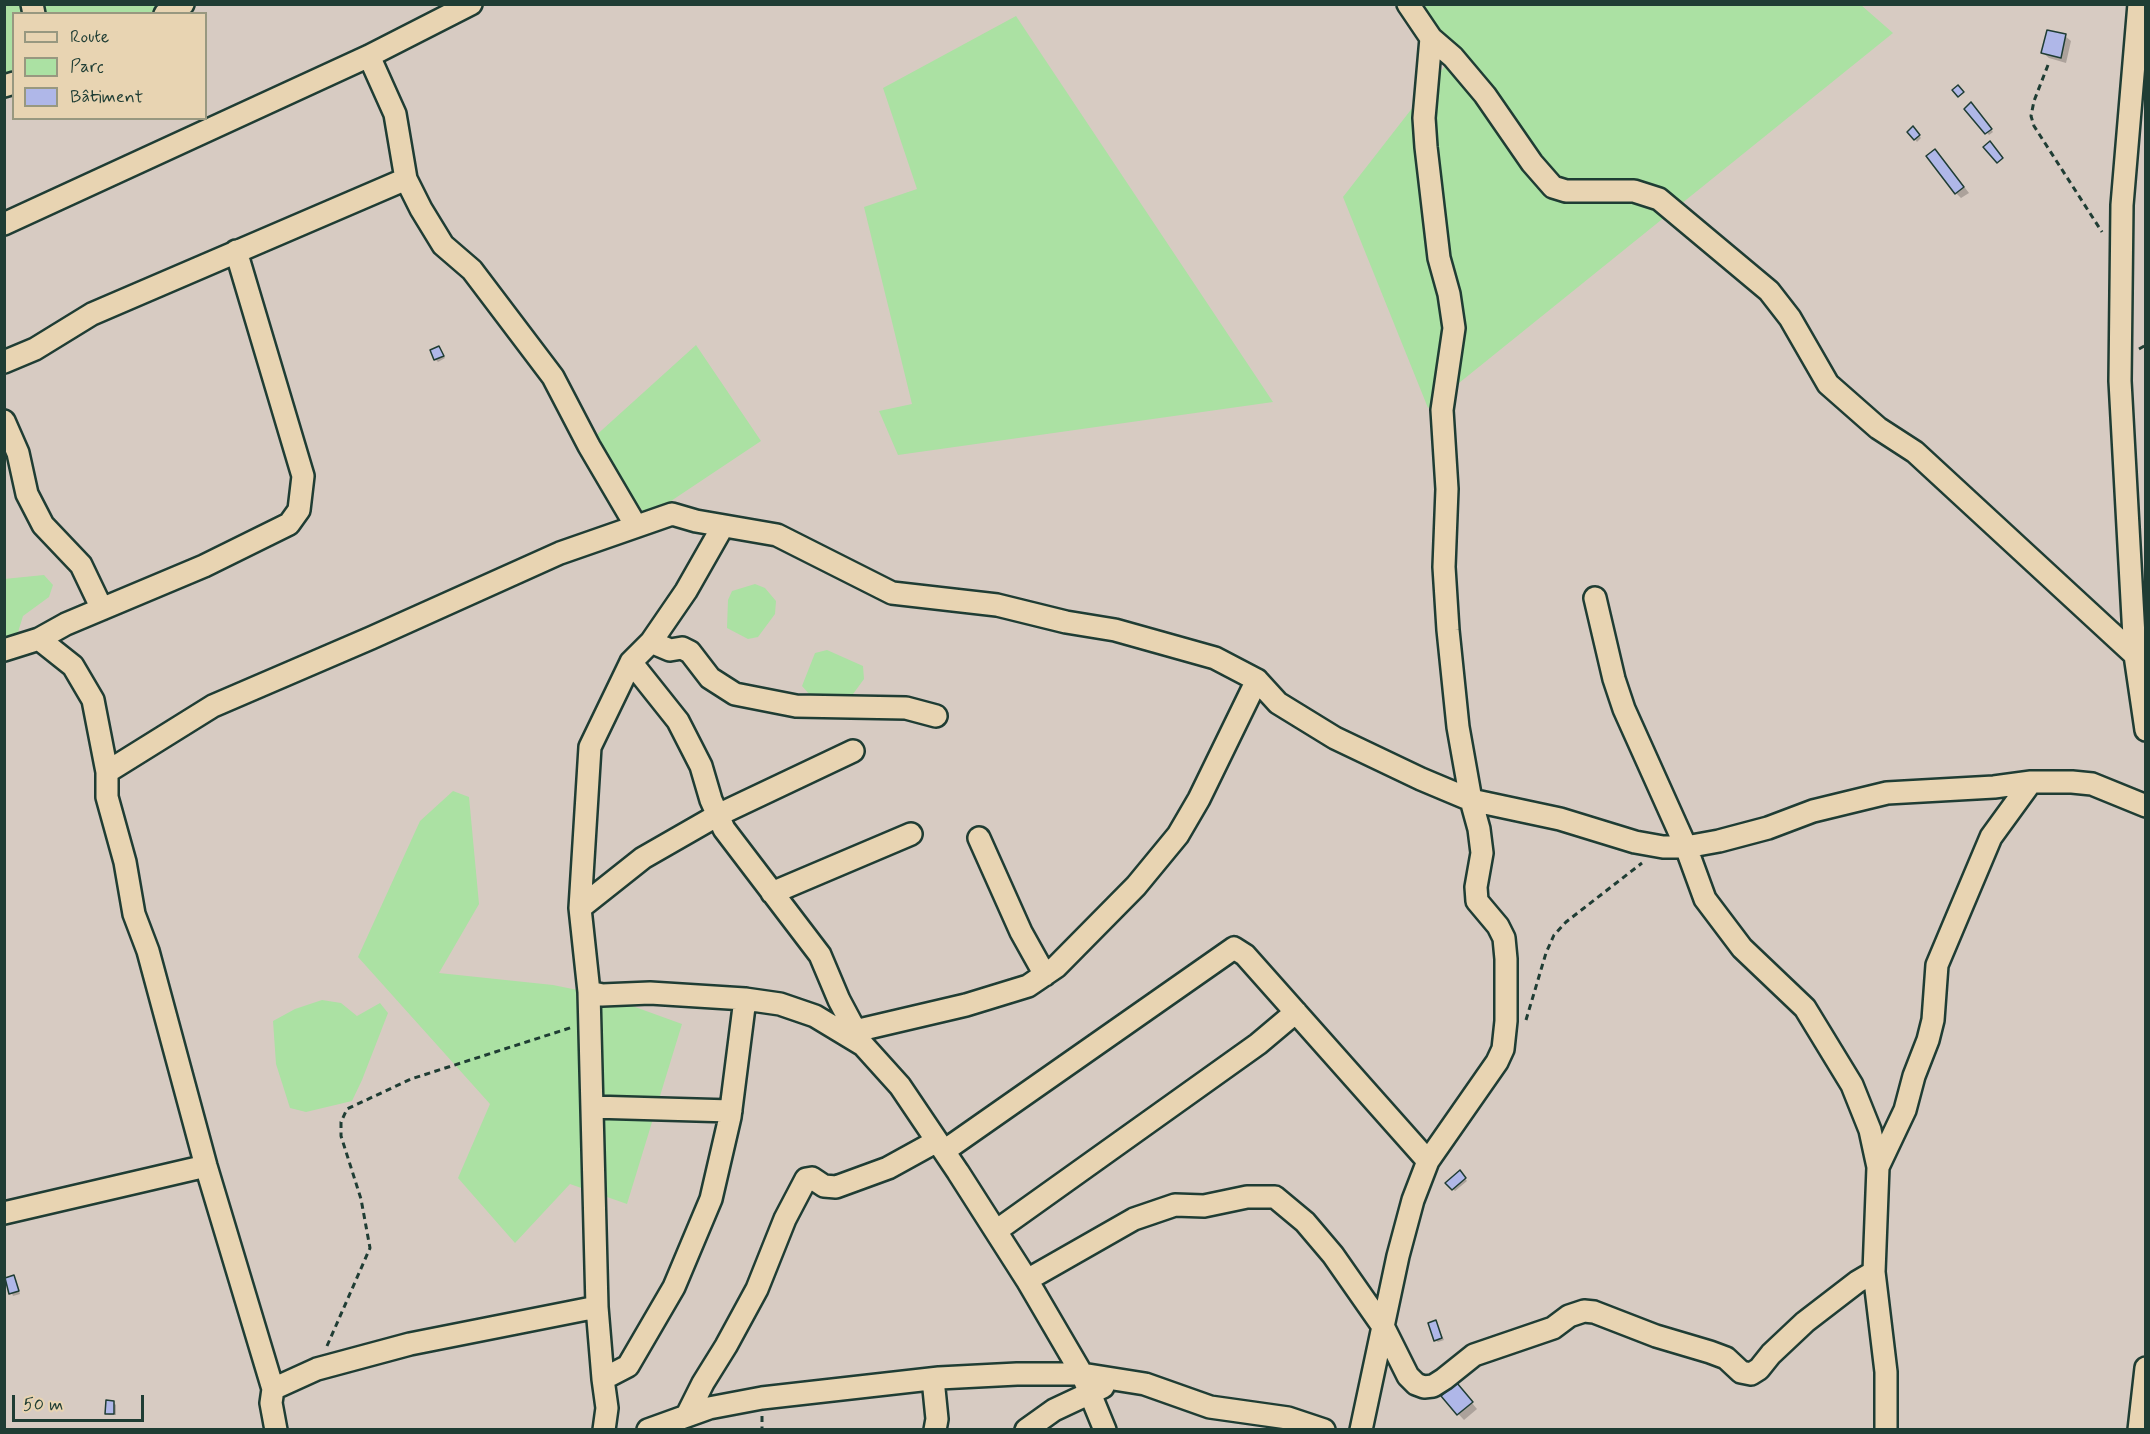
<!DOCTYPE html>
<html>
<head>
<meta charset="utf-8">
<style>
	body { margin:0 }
	#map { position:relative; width:2150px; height:1434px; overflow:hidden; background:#d7cbc2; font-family:Mynerve,sans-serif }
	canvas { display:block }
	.frame { position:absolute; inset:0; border:6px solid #1f3d34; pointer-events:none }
	.legend { position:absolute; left:12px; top:12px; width:195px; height:108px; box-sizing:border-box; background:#e8d4b2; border:2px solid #989880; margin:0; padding:8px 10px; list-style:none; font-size:18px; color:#1f3d34 }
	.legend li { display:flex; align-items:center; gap:12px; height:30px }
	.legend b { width:30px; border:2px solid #989880 }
	.scale { position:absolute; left:12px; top:1395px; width:132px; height:27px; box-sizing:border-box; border:3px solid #1f3d34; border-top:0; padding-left:8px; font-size:18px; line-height:21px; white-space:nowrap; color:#1f3d34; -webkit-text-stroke:4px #e8d4b2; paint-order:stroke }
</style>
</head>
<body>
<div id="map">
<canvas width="2150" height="1434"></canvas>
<div class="frame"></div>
<ul class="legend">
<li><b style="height:8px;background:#e8d4b2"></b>Route</li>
<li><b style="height:16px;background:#abe1a3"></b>Parc</li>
<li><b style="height:16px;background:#afb7e8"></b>Bâtiment</li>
</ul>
<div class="scale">50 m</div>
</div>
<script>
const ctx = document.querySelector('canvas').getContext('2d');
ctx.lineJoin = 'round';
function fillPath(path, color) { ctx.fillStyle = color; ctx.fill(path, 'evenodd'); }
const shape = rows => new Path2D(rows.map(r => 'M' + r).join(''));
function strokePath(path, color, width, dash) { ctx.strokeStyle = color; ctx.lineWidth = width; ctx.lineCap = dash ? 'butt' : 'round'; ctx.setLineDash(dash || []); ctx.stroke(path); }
fillPath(shape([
	[4,5,172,5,175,13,14,14,13,98,5,84],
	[1408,5,1861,5,1893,33,1428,408,1343,197,1452,57],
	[1016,16,1273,402,898,455,879,411,912,404,864,207,917,189,883,88],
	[696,345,761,441,647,517,592,439],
	[44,575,53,585,49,597,23,616,15,642,4,646,4,579],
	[755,584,765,588,776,601,775,614,758,637,748,639,727,628,728,600,732,591],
	[827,650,863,666,864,679,845,705,817,703,802,686,815,653],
	[453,791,469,797,479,904,439,973,553,985,602,995,682,1024,627,1204,570,1184,515,1243,458,1178,490,1104,358,957,420,821],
	[322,1000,341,1003,357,1016,380,1003,388,1013,362,1080,352,1101,306,1112,290,1108,276,1064,273,1021,295,1009]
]), '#abe1a3');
fillPath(shape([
	[2065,36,2071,41,2066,63,2049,58,2043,53],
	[1974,107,1993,132,1989,135,1966,109],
	[1913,128,1921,138,1917,142,1909,132],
	[1940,156,1969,193,1961,198,1956,193],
	[439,348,445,358,438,362,435,359],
	[1460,1172,1467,1181,1455,1191,1447,1183],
	[14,1277,20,1294,13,1296,6,1279],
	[1436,1322,1444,1340,1438,1342,1435,1340],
	[1462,1391,1477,1409,1464,1420,1443,1397],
	[113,1402,116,1405,116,1415,109,1415,107,1413]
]), '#0003');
const building = shape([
	[2047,30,2066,34,2061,58,2041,53,2047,30],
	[1958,85,1964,92,1958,97,1952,90,1958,85],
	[1971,102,1992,129,1985,134,1964,109,1971,102],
	[1913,126,1920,135,1914,140,1907,132,1913,126],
	[1990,141,2003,158,1997,163,1983,147,1990,141],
	[1935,149,1964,187,1955,194,1926,156,1935,149],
	[439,346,444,356,434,360,430,350,439,346],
	[1460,1170,1466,1178,1452,1190,1445,1183,1460,1170],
	[14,1275,19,1291,9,1294,5,1278,14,1275],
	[1436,1320,1442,1338,1434,1341,1428,1323,1436,1320],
	[1457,1383,1473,1402,1457,1415,1441,1396,1457,1383],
	[106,1400,114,1401,114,1414,105,1414,106,1400]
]);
fillPath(building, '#afb7e8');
strokePath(building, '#1f3d34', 1.5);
const minor = shape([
	[32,4,34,14],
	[1408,4,1431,38,1453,57,1485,95,1532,163,1553,187,1566,191,1634,191,1659,199,1769,291,1790,318,1828,384,1878,428,1915,452,2135,655],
	[2139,4,2122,205,2120,381,2135,655,2146,730],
	[165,14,183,4],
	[369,56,395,114,406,179,421,209,443,245,472,270,553,377,589,446,636,526],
	[4,86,14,83],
	[4,224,369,56,471,4],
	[4,362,35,349,92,314,406,179],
	[4,421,18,453,27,494,43,525,81,565,102,609],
	[1595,598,1614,679,1624,709,1686,847,1705,899,1742,948,1805,1008,1852,1085,1870,1130,1878,1167],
	[39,639,66,624,204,566,289,524,299,510,303,476,236,251],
	[651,642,670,650,682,648,690,652,710,678,735,694,796,706,906,708,936,716],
	[4,650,39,639,73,666,93,700,107,772,213,706,371,638,560,553,672,514,696,521,777,535,892,593,997,605,1066,622,1115,630,1215,658,1257,680,1278,703,1335,738,1421,779,1471,800,1560,819,1635,842,1663,847,1686,847,1719,841,1768,828,1813,811,1887,793,1994,787,2031,782,2072,782,2092,784,2146,806],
	[631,662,678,721,701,766,711,800,724,829,820,955,839,1000,863,1045,900,1086,958,1172,1027,1280,1082,1374,1105,1430],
	[107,772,107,797,125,862,134,914,148,951,206,1166,273,1389],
	[979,838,1021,932,1045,975],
	[772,893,911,834],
	[580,908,643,858,718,815,853,751],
	[589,992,602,995,650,993,745,999,780,1004,815,1016,863,1045],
	[855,1031,966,1005,1028,986,1056,967,1136,886,1178,835,1199,799,1257,680],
	[592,1107,731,1111],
	[944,1151,1234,948,1245,955,1428,1161],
	[4,1213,206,1166],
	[996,1231,1258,1044,1296,1012],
	[1027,1280,1134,1219,1175,1205,1204,1206,1247,1197,1275,1197,1305,1222,1333,1255,1384,1328,1408,1376,1416,1384,1424,1387,1433,1386,1444,1379,1474,1355,1553,1328,1569,1316,1584,1311,1594,1312,1656,1336,1710,1352,1726,1358,1741,1372,1751,1374,1759,1369,1771,1354,1805,1322,1857,1282,1874,1272],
	[603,1379,597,1307,589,992,580,908,590,747,631,662,651,642,686,591,723,526],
	[933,1379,937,1419,935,1430],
	[687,1415,703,1383,726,1346,757,1289,785,1219,806,1179,812,1178,824,1186,836,1187,888,1168,937,1141],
	[276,1430,271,1403,273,1389,317,1369,410,1344,597,1307],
	[604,1430,607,1408,603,1379,628,1366,674,1287,711,1199,730,1117,745,999],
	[648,1430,709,1408,762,1398,939,1378,1017,1374,1082,1374,1145,1384,1210,1407,1288,1418,1324,1430],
	[1026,1430,1054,1410,1103,1387],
	[1361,1430,1398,1256,1413,1200,1428,1161,1497,1062,1503,1049,1506,1021,1506,959,1504,938,1498,926,1477,901,1476,887,1482,853,1479,829,1471,800,1458,727,1448,630,1444,567,1447,489,1442,410,1454,328,1449,294,1439,258,1426,147,1424,118,1431,38],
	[1886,1430,1886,1372,1874,1272,1878,1167,1905,1110,1914,1076,1928,1040,1933,1020,1937,965,1991,837,2031,782],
	[2139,1430,2146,1368]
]);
strokePath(minor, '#1f3d34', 26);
strokePath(shape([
	[2048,65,2034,101,2031,116,2034,126,2102,232],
	[2139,349,2146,345],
	[1526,1020,1546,953,1554,935,1566,922,1642,863],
	[327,1346,370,1248,361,1199,341,1136,341,1122,347,1109,411,1079,573,1027],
	[762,1416,762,1430]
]), '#1f3d34', 3, [6, 4.5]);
strokePath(minor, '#e8d4b2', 21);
</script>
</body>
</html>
